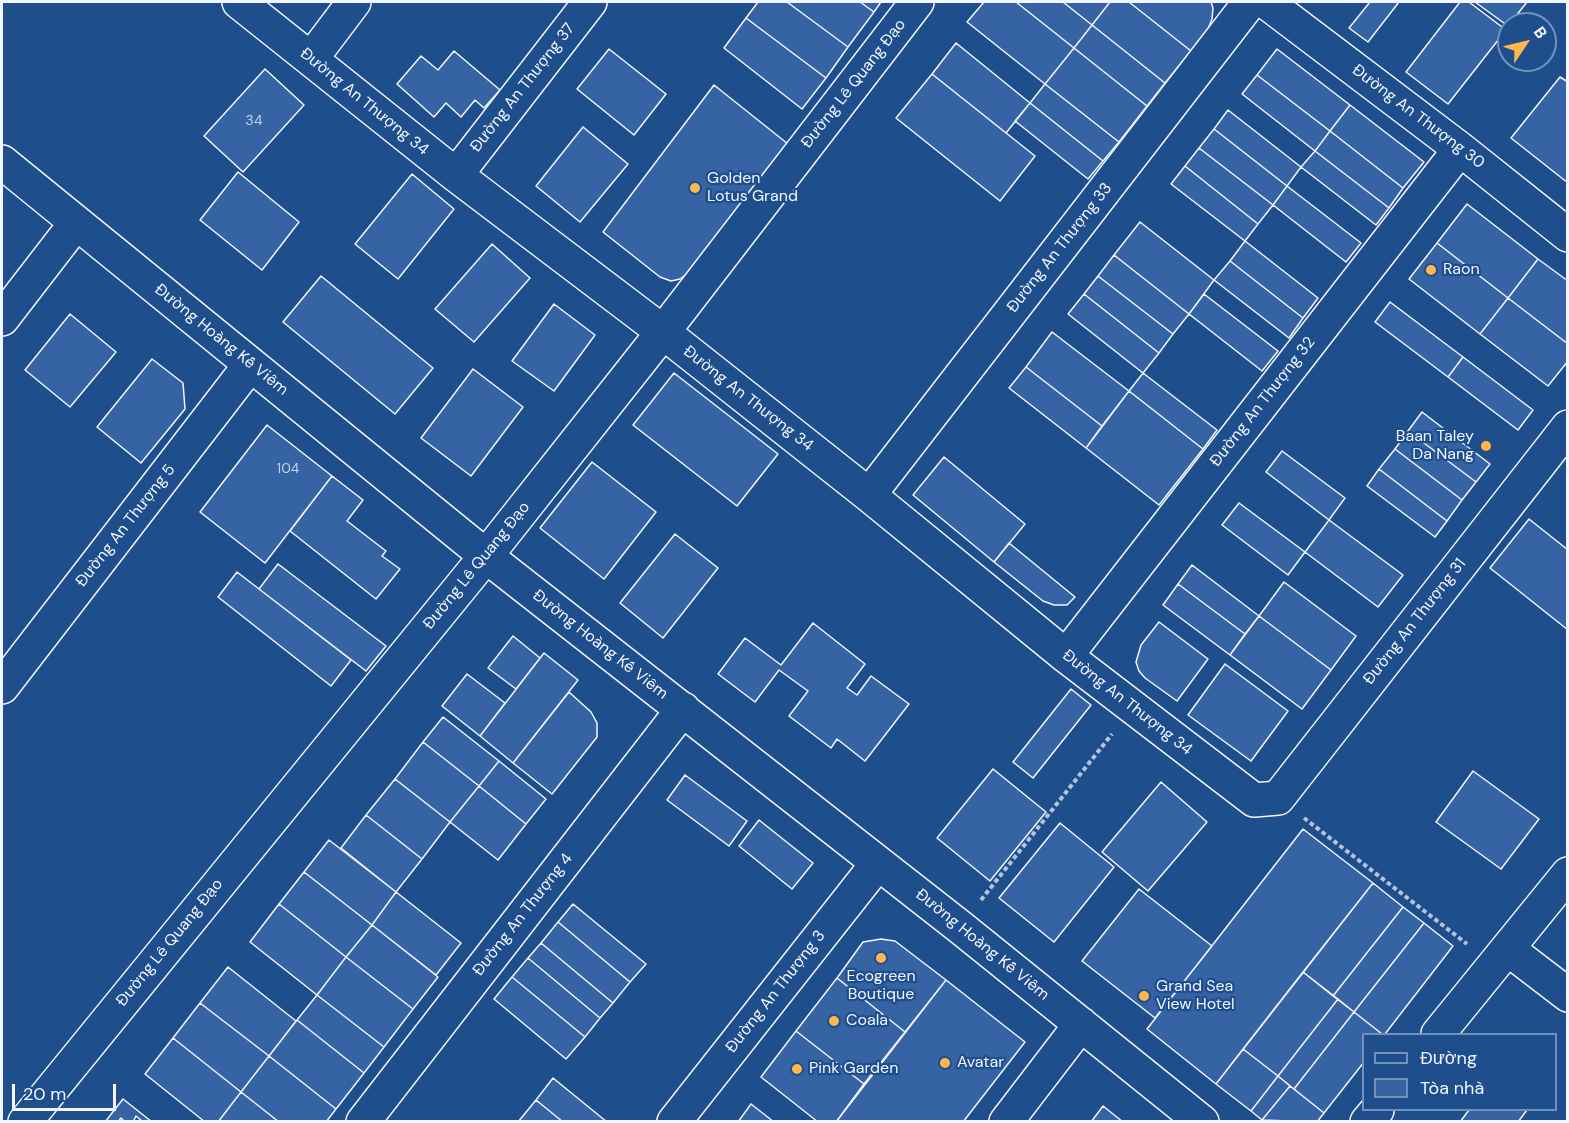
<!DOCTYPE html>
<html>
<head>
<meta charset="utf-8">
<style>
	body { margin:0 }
	#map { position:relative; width:1569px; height:1123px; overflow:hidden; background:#1f4e8c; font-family:"DM Sans",sans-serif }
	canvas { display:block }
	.frame { position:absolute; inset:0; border:3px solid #f2f6ff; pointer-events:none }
	.legend { position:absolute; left:1362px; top:1033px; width:195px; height:78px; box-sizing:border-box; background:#1f4e8c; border:2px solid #7391ba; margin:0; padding:8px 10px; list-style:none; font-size:18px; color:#f2f6ff }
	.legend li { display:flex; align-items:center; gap:12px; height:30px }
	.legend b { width:30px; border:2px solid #7391ba }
	.north { position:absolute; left:1497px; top:12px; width:60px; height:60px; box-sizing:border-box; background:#1f4e8c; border:2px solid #7391ba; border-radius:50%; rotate:55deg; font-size:16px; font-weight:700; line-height:24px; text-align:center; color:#f2f6ff }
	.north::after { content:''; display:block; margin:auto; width:21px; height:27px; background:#ffb74d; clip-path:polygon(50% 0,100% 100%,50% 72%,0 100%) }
	.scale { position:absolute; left:12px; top:1084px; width:104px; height:27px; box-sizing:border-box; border:3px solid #f2f6ff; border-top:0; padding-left:8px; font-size:18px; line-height:21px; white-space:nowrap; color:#f2f6ff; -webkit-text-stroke:4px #1f4e8c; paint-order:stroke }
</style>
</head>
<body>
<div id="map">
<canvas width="1569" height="1123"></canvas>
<div class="frame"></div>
<ul class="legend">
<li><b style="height:8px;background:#1f4e8c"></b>Đường</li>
<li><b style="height:16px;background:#3563a3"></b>Tòa nhà</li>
</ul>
<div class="north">B</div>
<div class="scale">20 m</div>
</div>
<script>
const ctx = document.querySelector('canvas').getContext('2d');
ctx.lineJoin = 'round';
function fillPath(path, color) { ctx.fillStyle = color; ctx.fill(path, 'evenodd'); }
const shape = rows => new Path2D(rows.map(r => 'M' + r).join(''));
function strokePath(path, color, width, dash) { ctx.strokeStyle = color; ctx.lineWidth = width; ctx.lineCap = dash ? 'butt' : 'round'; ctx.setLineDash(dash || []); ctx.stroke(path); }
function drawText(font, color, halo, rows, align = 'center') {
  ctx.font = font + ' "DM Sans",sans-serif'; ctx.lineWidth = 4.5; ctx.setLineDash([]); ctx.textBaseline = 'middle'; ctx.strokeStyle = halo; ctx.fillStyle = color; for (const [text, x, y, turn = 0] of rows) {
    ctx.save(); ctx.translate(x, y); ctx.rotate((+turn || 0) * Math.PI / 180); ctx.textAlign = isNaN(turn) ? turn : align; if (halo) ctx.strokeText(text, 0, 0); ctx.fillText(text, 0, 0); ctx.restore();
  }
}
const building = shape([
	[758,2,787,2,848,47,826,78,746,18,758,2],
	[787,2,860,2,874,12,848,47,787,2],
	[860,2,881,2,874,12,860,2],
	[984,2,1016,2,1074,48,1045,84,967,22,984,2],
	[1016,2,1063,2,1092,25,1074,48,1016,2],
	[1063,2,1110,2,1092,25,1063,2],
	[1110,2,1129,2,1191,51,1165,83,1092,25,1110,2],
	[1129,2,1211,2,1213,8,1212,19,1208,29,1191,51,1129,2],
	[1370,2,1399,2,1368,42,1349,28,1370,2],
	[1460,2,1469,2,1506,30,1448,104,1406,72,1460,2],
	[1475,2,1527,2,1508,26,1475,2],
	[746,18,826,78,802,109,724,48,746,18],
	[1092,25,1165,83,1147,106,1074,48,1092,25],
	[956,43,1030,103,1006,133,932,74,956,43],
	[1074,48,1147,106,1119,142,1045,84,1074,48],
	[609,49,666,94,634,135,577,89,609,49],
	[1277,49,1350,105,1330,131,1257,75,1277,49],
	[454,51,500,90,484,108,475,100,461,117,446,103,434,117,397,84,421,56,438,70,454,51],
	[265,69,304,105,243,172,204,136,265,69],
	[932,74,1035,156,1000,201,896,118,932,74],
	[1257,75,1330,131,1315,151,1242,94,1257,75],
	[1560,77,1568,82,1568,183,1511,138,1560,77],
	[1045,84,1119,142,1103,161,1030,103,1045,84],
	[714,85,788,144,688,273,680,279,671,281,660,277,603,232,714,85],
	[1030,103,1103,161,1088,179,1015,121,1030,103],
	[1350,105,1424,162,1403,188,1330,131,1350,105],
	[1228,110,1301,167,1287,186,1214,129,1228,110],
	[583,127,628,164,580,222,536,186,583,127],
	[1214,129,1287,186,1273,205,1199,148,1214,129],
	[1330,131,1403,188,1389,208,1315,151,1330,131],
	[1199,148,1273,205,1258,224,1185,166,1199,148],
	[1315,151,1389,208,1376,225,1301,167,1315,151],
	[1185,166,1258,224,1245,241,1171,184,1185,166],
	[238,172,299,222,262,270,200,220,238,172],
	[412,174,454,209,398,279,355,244,412,174],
	[1287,186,1361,243,1346,262,1273,205,1287,186],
	[1467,204,1538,259,1508,298,1437,243,1467,204],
	[1140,222,1214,280,1189,314,1114,255,1140,222],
	[1245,241,1318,298,1303,318,1230,261,1245,241],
	[1437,243,1508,298,1480,334,1409,279,1437,243],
	[492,244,530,278,474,342,435,309,492,244],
	[1114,255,1189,314,1173,334,1098,276,1114,255],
	[1538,259,1568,281,1568,344,1508,298,1538,259],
	[1230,261,1303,318,1289,338,1214,280,1230,261],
	[321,276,433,368,395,414,283,322,321,276],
	[1098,276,1173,334,1159,353,1084,294,1098,276],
	[1084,294,1159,353,1143,373,1068,314,1084,294],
	[1204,294,1278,351,1262,371,1189,314,1204,294],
	[1508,298,1568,344,1568,361,1548,386,1480,334,1508,298],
	[1390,302,1463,357,1448,377,1375,322,1390,302],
	[554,304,595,335,554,391,512,361,554,304],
	[70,314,116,352,70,407,25,370,70,314],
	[1052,332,1129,391,1102,426,1026,367,1052,332],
	[1463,357,1533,410,1518,430,1448,377,1463,357],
	[152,359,183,383,185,409,141,463,97,427,152,359],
	[1026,367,1102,426,1086,448,1009,388,1026,367],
	[473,369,523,407,471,476,421,438,473,369],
	[674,373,778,454,737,506,633,425,674,373],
	[1143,373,1217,430,1203,449,1129,391,1143,373],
	[1129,391,1203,449,1159,505,1086,448,1129,391],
	[1422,412,1490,464,1476,482,1408,431,1422,412],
	[267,425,332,476,265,563,200,512,267,425],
	[1408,431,1476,482,1462,500,1395,449,1408,431],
	[1395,449,1462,500,1447,521,1379,469,1395,449],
	[1282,451,1345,498,1329,520,1266,472,1282,451],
	[944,457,1025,524,994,562,913,495,944,457],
	[592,462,656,512,604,579,540,528,592,462],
	[1379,469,1447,521,1435,537,1367,486,1379,469],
	[332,476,363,500,347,521,386,551,382,556,400,569,376,599,290,531,332,476],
	[1239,503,1305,552,1288,575,1222,525,1239,503],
	[1529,519,1568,550,1568,630,1490,568,1529,519],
	[1329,520,1403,575,1378,607,1305,552,1329,520],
	[675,534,718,568,663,638,620,603,675,534],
	[1009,543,1075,597,1067,605,1054,605,1043,601,994,562,1009,543],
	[278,564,386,646,366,671,259,589,278,564],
	[1192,565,1259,616,1245,634,1178,584,1192,565],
	[237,572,351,660,331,686,218,597,237,572],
	[1284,582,1356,636,1331,670,1259,616,1284,582],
	[1178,584,1245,634,1230,655,1163,605,1178,584],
	[1259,616,1331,670,1302,709,1230,655,1259,616],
	[1159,622,1208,659,1177,701,1145,678,1139,671,1136,662,1141,645,1159,622],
	[813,623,865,664,847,688,857,695,871,676,909,704,865,761,837,739,831,748,789,716,808,691,779,670,755,702,718,674,745,638,781,665,813,623],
	[513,636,540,658,516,689,488,668,513,636],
	[544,653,578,680,513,763,480,736,544,653],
	[1225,664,1288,711,1251,761,1188,715,1225,664],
	[467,674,505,703,480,736,442,706,467,674],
	[1071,689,1091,705,1033,778,1013,762,1071,689],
	[569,692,591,712,597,723,597,737,552,794,513,763,569,692],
	[443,717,499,761,479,786,423,742,443,717],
	[423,742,479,786,450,822,395,779,423,742],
	[499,761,546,799,526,824,479,786,499,761],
	[993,769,1046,812,990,881,937,838,993,769],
	[1473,771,1539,819,1501,869,1436,822,1473,771],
	[685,775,747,821,729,846,667,800,685,775],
	[395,779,450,822,422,859,366,815,395,779],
	[1161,782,1207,822,1148,891,1102,852,1161,782],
	[479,786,526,824,498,860,450,822,479,786],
	[366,815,422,859,396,892,341,848,366,815],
	[759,820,813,863,792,889,739,846,759,820],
	[1060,823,1114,867,1054,942,999,898,1060,823],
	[1303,829,1373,883,1216,1084,1147,1029,1303,829],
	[329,840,396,892,372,925,304,872,329,840],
	[304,872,372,925,346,957,279,904,304,872],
	[1373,883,1403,907,1333,996,1303,972,1373,883],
	[1139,889,1212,946,1155,1018,1082,961,1139,889],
	[396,892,461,943,436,975,372,925,396,892],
	[279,904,346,957,317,995,250,942,279,904],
	[573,904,646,964,630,982,558,922,573,904],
	[1403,907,1424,923,1354,1012,1333,996,1403,907],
	[558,922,630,982,613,1003,541,943,558,922],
	[1424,923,1453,946,1385,1034,1382,1034,1354,1012,1424,923],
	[372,925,438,977,413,1009,346,957,372,925],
	[881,939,895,941,946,980,905,1032,837,978,863,942,881,939],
	[541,943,613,1003,600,1018,528,958,541,943],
	[346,957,413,1009,384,1047,317,995,346,957],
	[528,958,600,1018,585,1037,512,977,528,958],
	[228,967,296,1021,269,1056,200,1003,228,967],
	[1303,972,1338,999,1278,1076,1243,1049,1303,972],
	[512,977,585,1037,566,1059,494,999,512,977],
	[837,978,905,1032,864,1084,796,1031,837,978],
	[946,980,1025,1042,963,1122,836,1122,946,980],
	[317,995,384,1047,364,1073,297,1020,317,995],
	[1338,999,1354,1012,1294,1089,1278,1076,1338,999],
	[200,1003,269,1056,241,1092,173,1038,200,1003],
	[1354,1012,1382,1034,1364,1034,1364,1062,1324,1113,1294,1089,1354,1012],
	[297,1020,364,1073,336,1109,269,1056,297,1020],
	[796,1031,864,1084,836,1122,818,1122,761,1077,796,1031],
	[173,1038,241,1092,218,1122,205,1122,145,1074,173,1038],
	[1243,1049,1278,1076,1251,1111,1216,1084,1243,1049],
	[269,1056,336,1109,326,1122,279,1122,241,1092,269,1056],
	[1278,1076,1290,1086,1262,1120,1251,1111,1278,1076],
	[553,1078,607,1122,563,1122,536,1100,553,1078],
	[1290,1086,1324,1113,1317,1122,1262,1120,1290,1086],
	[241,1092,279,1122,218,1122,241,1092],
	[123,1099,152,1122,143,1122,136,1116,133,1122,125,1122,121,1118,118,1122,105,1122,123,1099],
	[536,1100,563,1122,518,1122,536,1100],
	[751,1104,774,1122,738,1122,751,1104],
	[1103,1106,1123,1122,1091,1122,1103,1106],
	[1469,1110,1527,1110,1518,1122,1460,1122,1469,1110]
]);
fillPath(building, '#3563a3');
strokePath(building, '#f2f6ff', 1.5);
const minor = shape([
	[239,2,456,175,663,332,869,495,1066,656,1254,800,1278,798,1568,427],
	[1266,2,1460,149,1568,235],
	[311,59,354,2],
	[2,162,486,556,960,927,1202,1122],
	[456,175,590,2],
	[2,319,76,223],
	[869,495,1250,2],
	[1066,656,1460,149],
	[2,687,250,365],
	[1508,949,1568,995],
	[1438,1034,1568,874],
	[25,1122,486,556,663,332,917,2],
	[363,1122,683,709],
	[674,1122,878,863],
	[1006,1122,1081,1024],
	[1367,1122,1377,1110]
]);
strokePath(minor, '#f2f6ff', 36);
strokePath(shape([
	[1304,818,1467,944],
	[981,900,1112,734]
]), '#b3c4dc', 4, [4.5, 3]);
strokePath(minor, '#1f4e8c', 33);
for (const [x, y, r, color] of [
	[695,188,6,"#ffb74d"],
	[1431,270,6,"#ffb74d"],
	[1486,446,6,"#ffb74d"],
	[881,958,6,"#ffb74d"],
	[1144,996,6,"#ffb74d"],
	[834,1021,6,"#ffb74d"],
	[945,1063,6,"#ffb74d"],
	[797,1069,6,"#ffb74d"]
]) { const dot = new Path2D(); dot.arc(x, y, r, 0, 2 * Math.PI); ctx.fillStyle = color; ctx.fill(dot); strokePath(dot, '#1f4e8c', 2); }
drawText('14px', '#c3d1e8', null, [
	["34",254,121],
	["104",288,469]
]);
drawText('16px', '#f2f6ff', '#1f4e8c', [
	["Đường Lê Quang Đạo",854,84,-52],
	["Đường An Thượng 37",523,88,-52],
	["Đường An Thượng 34",364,102,39],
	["Đường An Thượng 30",1418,117,37],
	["Đường An Thượng 33",1060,248,-52],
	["Đường Hoàng Kế Viêm",221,340,39],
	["Đường An Thượng 34",748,399,38],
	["Đường An Thượng 32",1263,402,-52],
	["Đường An Thượng 5",126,526,-52],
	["Đường Lê Quang Đạo",477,566,-51],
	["Đường An Thượng 31",1415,622,-52],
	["Đường Hoàng Kế Viêm",600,645,38],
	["Đường An Thượng 34",1127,703,38],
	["Đường An Thượng 4",523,915,-52],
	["Đường Lê Quang Đạo",170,943,-51],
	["Đường Hoàng Kế Viêm",982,945,39],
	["Đường An Thượng 3",776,992,-52]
]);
drawText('16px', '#f2f6ff', '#1f4e8c', [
	["Golden",707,179],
	["Lotus Grand",707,197],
	["Raon",1443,270],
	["Baan Taley",1474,437,"right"],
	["Da Nang",1474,455,"right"],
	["Ecogreen",881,977,"center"],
	["Boutique",881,995,"center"],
	["Grand Sea",1156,987],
	["View Hotel",1156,1005],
	["Coala",846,1021],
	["Avatar",957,1063],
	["Pink Garden",809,1069]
], 'left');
</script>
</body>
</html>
